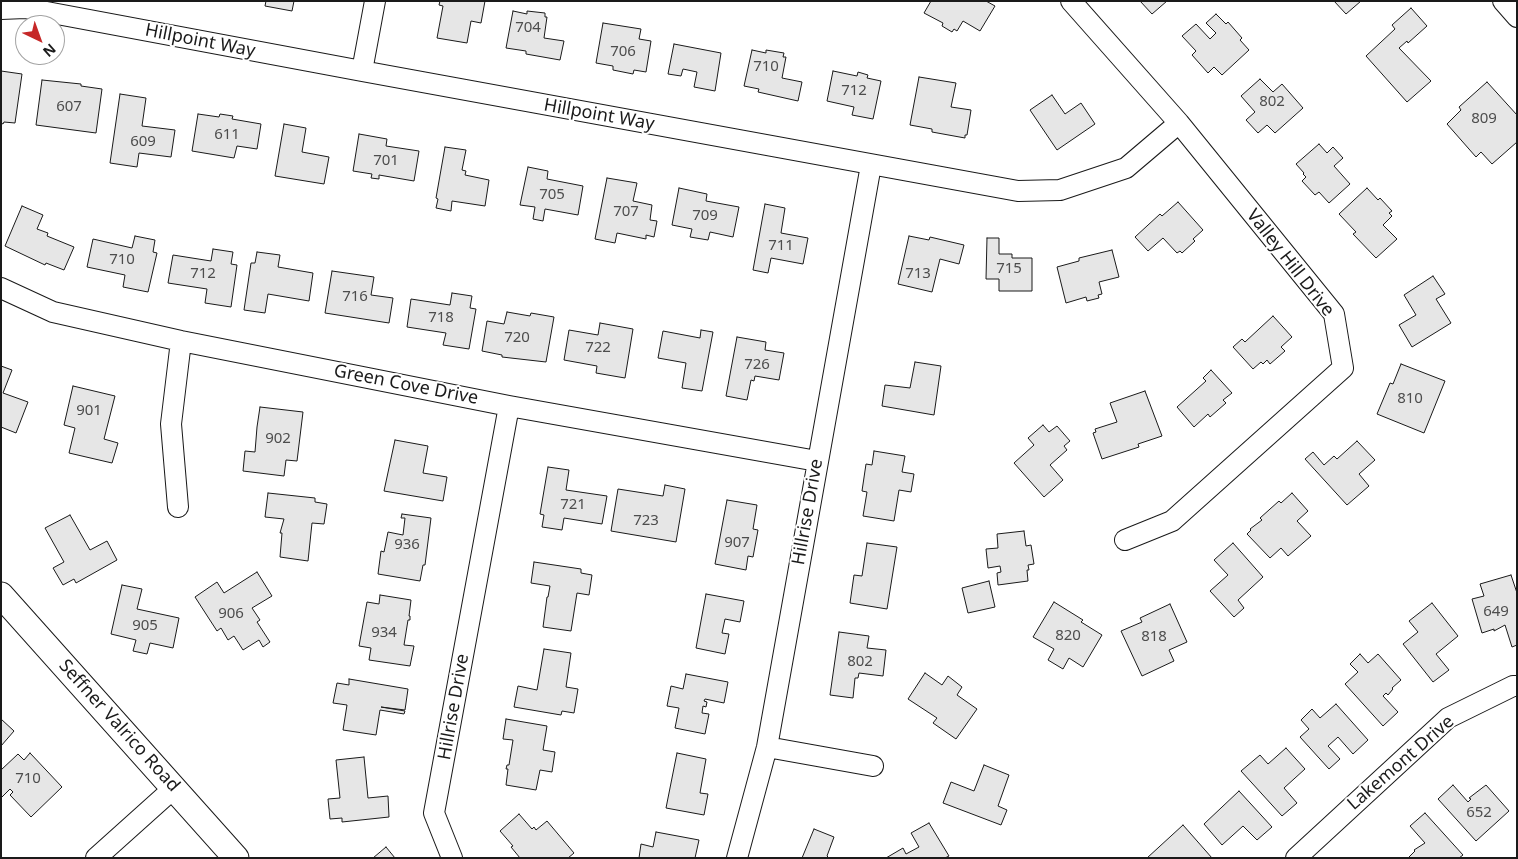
<!DOCTYPE html>
<html>
<head>
<meta charset="utf-8">
<style>
	body { margin:0 }
	#map { position:relative; width:1518px; height:859px; overflow:hidden; background:#fff; font-family:"Noto Sans",sans-serif }
	canvas { display:block }
	.frame { position:absolute; inset:0; border:2px solid #1a1a1a; pointer-events:none }
	.north { position:absolute; left:15px; top:15px; width:50px; height:50px; box-sizing:border-box; background:#fff; border:1px solid #a3a3a3; border-radius:50%; rotate:138deg; font-size:14px; font-weight:700; line-height:20px; text-align:center; color:#1a1a1a }
	.north::after { content:''; display:block; margin:auto; width:18px; height:22px; background:#c62828; clip-path:polygon(50% 0,100% 100%,50% 72%,0 100%) }
</style>
</head>
<body>
<div id="map">
<canvas width="1518" height="859"></canvas>
<div class="frame"></div>
<div class="north">N</div>
</div>
<script>
const ctx = document.querySelector('canvas').getContext('2d');
ctx.lineJoin = 'round';
function fillPath(path, color) { ctx.fillStyle = color; ctx.fill(path, 'evenodd'); }
const shape = rows => new Path2D(rows.map(r => 'M' + r).join(''));
function strokePath(path, color, width, dash) { ctx.strokeStyle = color; ctx.lineWidth = width; ctx.lineCap = dash ? 'butt' : 'round'; ctx.setLineDash(dash || []); ctx.stroke(path); }
function drawText(font, color, halo, rows, align = 'center') {
  ctx.font = font + ' "Noto Sans",sans-serif'; ctx.lineWidth = 4; ctx.setLineDash([]); ctx.textBaseline = 'middle'; ctx.strokeStyle = halo; ctx.fillStyle = color; for (const [text, x, y, turn = 0] of rows) {
    ctx.save(); ctx.translate(x, y); ctx.rotate((+turn || 0) * Math.PI / 180); ctx.textAlign = isNaN(turn) ? turn : align; if (halo) ctx.strokeText(text, 0, 0); ctx.fillText(text, 0, 0); ctx.restore();
  }
}
const building = shape([
	[266,1,294,1,292,11,265,6,266,1],
	[440,1,485,1,481,23,471,21,467,43,437,38,443,6,439,5,440,1],
	[931,1,986,1,995,6,980,31,963,21,957,31,954,29,952,32,942,26,943,23,924,13,931,1],
	[1140,1,1167,1,1152,14,1140,1],
	[1334,1,1361,1,1346,14,1334,1],
	[1411,8,1427,26,1408,43,1407,41,1399,48,1431,81,1407,102,1366,56,1395,29,1392,25,1411,8],
	[513,11,527,14,527,11,545,13,545,17,547,17,544,38,564,41,560,60,526,54,526,51,506,48,513,11],
	[1216,14,1226,24,1228,22,1242,38,1240,40,1249,50,1222,75,1214,67,1208,73,1192,55,1196,51,1182,36,1196,24,1210,39,1216,33,1206,23,1216,14],
	[603,23,641,29,639,39,651,41,646,72,634,70,633,74,613,70,613,66,596,63,603,23],
	[674,44,721,53,715,91,694,87,697,72,683,69,681,76,668,74,674,44],
	[752,50,766,53,766,50,784,53,783,57,786,57,782,78,802,82,798,101,758,92,759,89,744,86,752,50],
	[1,71,22,74,15,123,4,122,3,124,1,123,1,71],
	[833,71,857,76,858,72,868,75,867,78,881,81,873,119,852,115,854,107,827,101,833,71],
	[919,77,956,83,951,107,971,110,967,135,965,135,965,138,932,132,932,129,910,125,919,77],
	[1260,79,1273,92,1282,84,1303,108,1275,133,1267,125,1258,133,1246,120,1255,112,1241,96,1260,79],
	[42,80,81,84,81,86,102,89,96,133,36,125,42,80],
	[1487,82,1517,115,1517,142,1492,164,1481,152,1476,157,1447,124,1461,110,1459,107,1487,82],
	[120,94,146,98,142,126,175,130,171,157,139,153,137,167,110,163,120,94],
	[1052,95,1065,114,1081,103,1095,124,1057,150,1030,110,1052,95],
	[198,114,219,117,220,114,233,116,232,119,261,124,257,149,237,146,234,158,192,151,198,114],
	[284,124,306,128,302,152,329,157,324,184,275,176,284,124],
	[359,134,387,139,386,146,419,151,414,181,379,175,379,179,371,178,372,174,353,171,359,134],
	[1319,144,1327,153,1333,147,1343,158,1334,166,1350,184,1329,203,1319,192,1315,195,1302,181,1306,177,1303,174,1304,173,1296,164,1319,144],
	[445,147,466,150,462,170,466,171,465,175,489,180,485,206,452,201,451,211,436,208,438,199,436,198,445,147],
	[528,167,548,171,547,179,583,186,578,215,545,209,543,221,533,219,535,207,520,205,528,167],
	[607,178,637,183,633,201,652,205,650,220,657,221,654,237,646,235,646,239,617,233,615,243,595,239,607,178],
	[679,188,707,194,706,201,739,207,733,237,710,232,708,240,690,237,692,229,672,225,679,188],
	[1367,188,1378,200,1380,198,1392,211,1389,213,1392,216,1383,225,1397,239,1376,258,1353,234,1356,232,1339,214,1367,188],
	[1178,202,1203,230,1193,239,1195,241,1182,253,1180,251,1177,253,1163,238,1148,251,1135,237,1160,214,1162,216,1178,202],
	[765,204,785,208,781,233,808,238,803,264,771,258,768,273,753,270,765,204],
	[22,206,43,215,37,229,48,233,47,236,74,247,64,270,46,263,45,265,5,246,22,206],
	[135,236,155,240,153,252,157,253,148,292,123,287,125,275,87,267,93,239,132,248,135,236],
	[909,236,929,240,930,237,964,245,959,264,940,259,932,292,898,284,909,236],
	[987,238,999,238,999,254,1012,254,1012,258,1032,258,1032,291,999,291,999,279,986,279,987,238],
	[213,249,233,252,231,264,237,265,231,307,205,303,207,289,168,283,173,255,211,261,213,249],
	[1112,250,1119,277,1099,282,1102,294,1098,295,1099,298,1087,301,1086,297,1066,303,1057,267,1079,261,1079,258,1112,250],
	[257,252,280,255,278,267,313,273,309,301,268,294,265,313,244,310,251,263,255,263,257,252],
	[332,271,374,277,371,295,393,298,389,323,325,313,332,271],
	[1433,276,1445,294,1436,299,1451,323,1412,347,1399,325,1416,315,1404,295,1433,276],
	[452,293,472,296,470,308,476,309,469,349,443,345,446,333,407,327,411,299,450,305,452,293],
	[507,312,530,316,531,313,554,317,546,362,502,357,502,355,482,351,487,321,504,324,507,312],
	[1273,316,1292,337,1281,347,1285,351,1270,364,1267,360,1263,364,1261,362,1253,369,1233,347,1242,339,1245,342,1273,316],
	[600,323,633,329,625,378,596,373,597,366,564,360,569,330,598,335,600,323],
	[701,330,713,332,702,391,682,388,686,363,658,358,663,331,700,338,701,330],
	[737,337,766,342,765,350,784,353,779,380,755,376,754,381,751,380,747,400,726,396,737,337],
	[915,362,941,366,934,415,882,406,885,385,910,388,915,362],
	[1401,364,1445,381,1424,433,1377,414,1390,383,1393,384,1401,364],
	[1,366,12,370,3,393,28,402,16,433,1,427,1,366],
	[1211,370,1232,393,1223,400,1226,403,1210,417,1208,414,1194,427,1177,407,1206,381,1203,378,1211,370],
	[73,386,115,396,104,439,118,443,112,463,69,453,75,428,64,425,73,386],
	[1145,391,1162,436,1138,444,1139,447,1102,459,1093,433,1096,432,1095,429,1117,422,1110,403,1145,391],
	[260,407,303,412,297,461,286,460,284,476,243,471,245,451,255,452,257,427,260,407],
	[1043,425,1049,432,1057,426,1070,441,1064,446,1067,450,1050,465,1063,480,1044,497,1014,463,1034,445,1028,438,1043,425],
	[395,440,428,446,423,473,447,477,443,501,384,491,395,440],
	[1357,441,1375,460,1359,474,1369,486,1347,505,1305,459,1313,452,1324,465,1334,456,1337,459,1357,441],
	[874,451,905,456,902,472,914,474,911,492,899,490,894,521,863,516,867,492,862,491,866,464,872,465,874,451],
	[548,467,569,470,566,490,607,496,602,524,564,518,562,530,542,527,544,515,540,514,548,467],
	[665,485,685,489,676,542,611,531,618,489,663,496,665,485],
	[268,493,315,498,315,502,327,504,324,524,312,523,308,561,280,557,282,533,280,533,284,519,265,517,268,493],
	[1292,493,1308,511,1297,521,1311,536,1288,556,1281,548,1270,558,1247,534,1251,530,1250,529,1262,520,1260,518,1279,501,1281,503,1292,493],
	[727,500,757,505,753,529,758,530,753,557,748,556,746,570,715,564,727,500],
	[402,514,431,518,425,565,423,565,420,581,378,574,381,551,384,552,388,532,403,535,405,518,401,518,402,514],
	[70,515,90,550,107,541,117,560,76,583,74,579,63,585,53,568,64,562,45,528,70,515],
	[1024,531,1026,546,1031,545,1034,564,1028,565,1029,570,1027,570,1028,581,998,585,997,573,1001,572,1000,566,988,568,986,549,998,548,997,534,1024,531],
	[867,543,897,547,887,609,850,603,854,575,862,576,867,543],
	[1233,543,1263,577,1238,600,1244,608,1234,617,1210,591,1228,575,1214,560,1233,543],
	[534,562,581,569,581,573,592,575,589,595,577,593,571,631,543,627,547,597,548,597,550,586,531,583,534,562],
	[257,572,272,596,252,608,260,620,257,622,270,642,263,647,259,640,243,650,234,636,228,640,221,628,217,631,195,597,217,582,224,593,257,572],
	[1511,575,1517,593,1517,645,1512,647,1505,625,1494,631,1494,629,1482,633,1472,599,1484,596,1480,584,1511,575],
	[989,581,995,607,968,613,962,588,989,581],
	[122,585,142,589,137,609,179,618,173,648,150,643,147,654,133,651,136,640,111,634,122,585],
	[706,594,744,601,740,622,725,619,722,633,729,634,725,654,696,648,706,594],
	[380,595,411,600,409,616,410,616,410,620,408,620,404,645,414,646,410,666,369,660,371,648,359,646,367,602,379,604,380,595],
	[1054,602,1083,620,1081,622,1102,635,1083,667,1069,658,1063,669,1048,660,1054,649,1033,637,1054,602],
	[1432,603,1458,636,1436,654,1449,670,1433,682,1403,644,1418,632,1409,621,1432,603],
	[1170,604,1187,642,1169,650,1174,661,1142,676,1121,631,1142,622,1140,618,1170,604],
	[839,632,869,636,867,648,886,650,883,676,859,673,858,678,855,678,853,698,830,695,839,632],
	[544,649,571,653,566,687,578,689,574,713,562,711,561,715,514,707,518,686,537,690,544,649],
	[1360,654,1368,663,1378,654,1401,680,1392,688,1393,689,1388,695,1386,693,1383,696,1398,712,1383,726,1345,684,1358,672,1350,664,1360,654],
	[925,673,942,685,948,676,962,687,957,695,977,709,956,739,933,723,937,718,908,699,925,673],
	[686,674,728,682,724,703,705,699,704,701,707,702,706,707,703,706,702,713,709,714,705,734,675,728,679,708,667,706,671,686,683,689,686,674],
	[349,679,408,689,405,710,381,707,405,711,404,714,380,710,376,735,343,730,347,705,333,703,337,683,349,685,349,679],
	[1336,704,1368,740,1353,754,1338,737,1328,746,1340,759,1329,769,1300,737,1309,729,1301,720,1312,709,1320,718,1336,704],
	[1,719,14,731,1,746,1,719],
	[506,719,547,726,543,750,555,752,552,772,540,770,536,790,506,785,508,769,506,769,507,765,509,765,513,740,503,739,506,719],
	[1286,748,1305,769,1284,788,1297,803,1282,816,1241,771,1260,755,1268,764,1286,748],
	[30,753,62,787,31,817,10,795,13,792,10,789,1,798,1,770,18,754,24,760,30,753],
	[677,753,706,759,700,793,708,794,704,815,666,808,677,753],
	[364,757,368,798,388,796,389,817,342,822,342,818,330,819,328,799,340,798,336,760,364,757],
	[984,765,1009,775,998,806,1007,810,1001,825,943,803,951,782,974,791,984,765],
	[1453,785,1468,802,1471,799,1469,798,1486,785,1509,811,1476,841,1438,799,1453,785],
	[1239,791,1272,827,1257,840,1243,826,1222,845,1204,824,1239,791],
	[1425,813,1463,855,1459,858,1408,858,1415,851,1414,850,1425,843,1410,826,1425,813],
	[519,814,532,829,534,827,536,830,547,821,574,853,568,858,520,858,511,847,513,846,500,831,519,814],
	[929,823,949,856,945,858,886,858,903,848,906,854,919,847,911,833,929,823],
	[1183,825,1212,858,1147,858,1183,825],
	[814,829,834,837,827,856,829,858,802,858,814,829],
	[656,832,699,840,695,858,639,858,641,844,653,847,656,832],
	[386,847,395,858,373,858,386,847]
]);
fillPath(building, '#e6e6e6');
strokePath(building, '#1a1a1a', 1);
const minor = shape([
	[1071,1,1179,123,1334,314,1343,368,1172,521,1125,540],
	[1503,1,1517,17],
	[1,9,25,8,362,71,1018,191,1060,190,1126,168,1179,123],
	[362,71,375,1],
	[1,288,53,312,181,341,509,406,817,461],
	[178,507,171,424,181,341],
	[767,747,873,766],
	[96,858,174,788],
	[452,858,434,813,509,406],
	[737,858,767,747,871,165],
	[1296,858,1448,718,1513,686,1517,686]
]);
const tertiary = shape([
	[1,595,236,858]
]);
strokePath(minor, '#1a1a1a', 22);
strokePath(tertiary, '#1a1a1a', 27);
strokePath(minor, '#fff', 20);
strokePath(tertiary, '#fff', 25);
drawText('15px', '#4d4d4d', null, [
	["704",528,28],
	["706",623,52],
	["710",766,67],
	["712",854,91],
	["802",1272,102],
	["607",69,107],
	["809",1484,119],
	["611",227,135],
	["609",143,142],
	["701",386,161],
	["705",552,195],
	["707",626,212],
	["709",705,216],
	["711",781,246],
	["710",122,260],
	["715",1009,269],
	["712",203,274],
	["713",918,274],
	["716",355,297],
	["718",441,318],
	["720",517,338],
	["722",598,348],
	["726",757,365],
	["810",1410,399],
	["901",89,411],
	["902",278,439],
	["721",573,505],
	["723",646,521],
	["907",737,543],
	["936",407,545],
	["649",1496,612],
	["906",231,614],
	["905",145,626],
	["934",384,633],
	["820",1068,636],
	["818",1154,637],
	["802",860,662],
	["710",28,779],
	["652",1479,813]
]);
drawText('18px', '#1a1a1a', '#fff', [
	["Hillpoint Way",200,41,11],
	["Hillpoint Way",599,115,10],
	["Valley Hill Drive",1290,263,52],
	["Green Cove Drive",406,385,11],
	["Hillrise Drive",808,512,-80],
	["Hillrise Drive",454,707,-80],
	["Seffner Valrico Road",119,726,48],
	["Lakemont Drive",1401,763,-41]
]);
</script>
</body>
</html>
